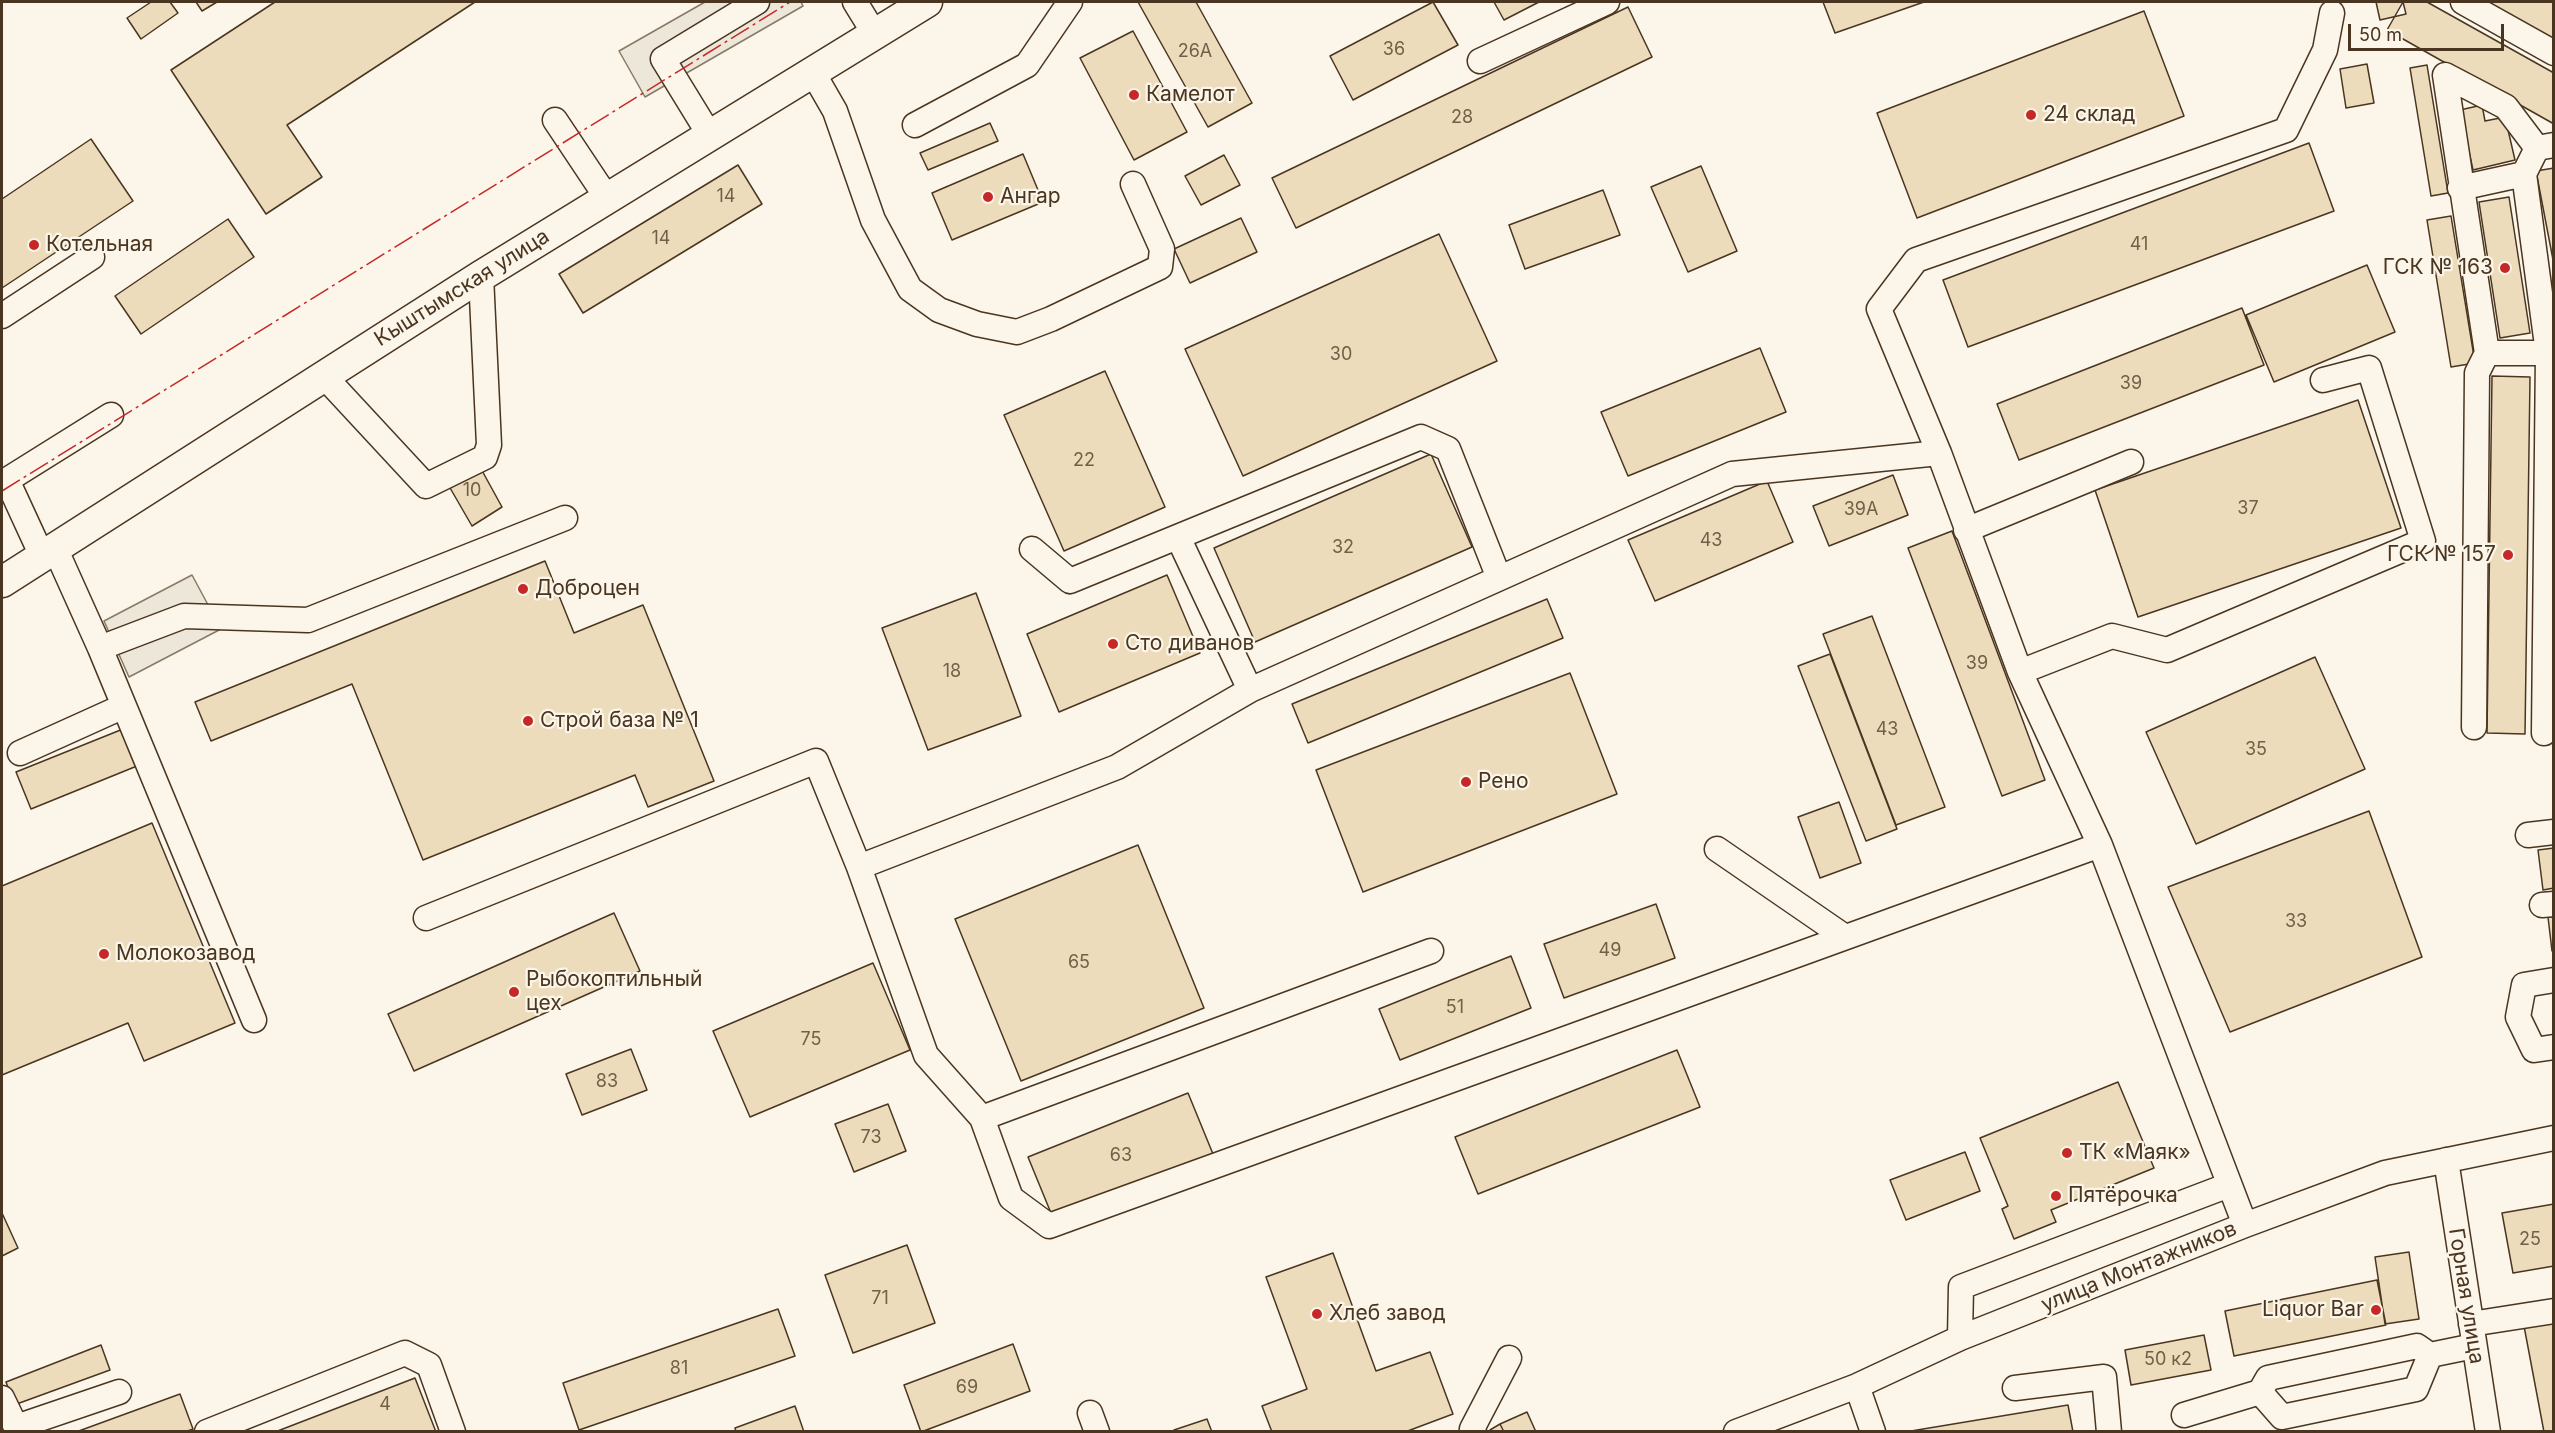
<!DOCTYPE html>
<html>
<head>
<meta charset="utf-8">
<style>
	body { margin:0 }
	#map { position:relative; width:2555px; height:1433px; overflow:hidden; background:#fbf6e9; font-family:Inter,sans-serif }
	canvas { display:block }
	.frame { position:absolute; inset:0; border:3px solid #4a3520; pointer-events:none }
	.scale { position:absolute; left:2348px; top:24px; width:156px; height:27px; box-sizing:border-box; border:3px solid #4a3520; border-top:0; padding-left:8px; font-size:18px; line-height:21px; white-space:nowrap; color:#4a3520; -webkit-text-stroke:4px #fbf6e9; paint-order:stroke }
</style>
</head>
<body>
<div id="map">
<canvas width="2555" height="1433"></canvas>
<div class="frame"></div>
<div class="scale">50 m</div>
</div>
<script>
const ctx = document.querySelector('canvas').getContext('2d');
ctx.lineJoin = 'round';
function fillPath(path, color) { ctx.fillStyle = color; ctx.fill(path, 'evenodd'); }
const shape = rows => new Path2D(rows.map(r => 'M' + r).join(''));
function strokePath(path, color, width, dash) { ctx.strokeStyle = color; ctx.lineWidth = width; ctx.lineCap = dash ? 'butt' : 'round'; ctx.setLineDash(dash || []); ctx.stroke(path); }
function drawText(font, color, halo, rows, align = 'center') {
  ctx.font = font + ' Inter,sans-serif'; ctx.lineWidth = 4.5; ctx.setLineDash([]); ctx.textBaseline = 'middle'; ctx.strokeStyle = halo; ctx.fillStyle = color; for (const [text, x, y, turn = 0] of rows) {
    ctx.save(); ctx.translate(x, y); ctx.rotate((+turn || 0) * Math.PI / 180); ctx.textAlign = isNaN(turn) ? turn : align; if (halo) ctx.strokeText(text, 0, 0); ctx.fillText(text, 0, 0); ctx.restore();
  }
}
const parking = shape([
	[705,2,801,2,803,6,645,97,619,51,705,2],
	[192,575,221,629,129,677,104,621,192,575]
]);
fillPath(parking, '#ede7d9');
strokePath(parking, '#887966', 1.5);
const building = shape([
	[151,2,170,2,178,13,141,39,127,18,151,2],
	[196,2,217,2,202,11,196,2],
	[275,2,475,2,287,125,322,177,266,214,171,70,275,2],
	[1138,2,1196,2,1252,103,1208,127,1138,2],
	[1433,2,1458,45,1353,100,1330,56,1433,2],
	[1494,2,1539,2,1504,20,1494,2],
	[1823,2,1924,2,1835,33,1823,2],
	[2376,2,2403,2,2406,14,2380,20,2376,2],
	[2403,2,2427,2,2554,73,2554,124,2387,30,2403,2],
	[2480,2,2554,2,2554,45,2480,2],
	[1628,7,1652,57,1296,228,1272,178,1628,7],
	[2144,11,2184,116,1917,218,1877,113,2144,11],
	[1133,31,1187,132,1134,160,1080,58,1133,31],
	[2367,64,2374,103,2346,108,2340,69,2367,64],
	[2427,65,2448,193,2431,196,2410,68,2427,65],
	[2482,105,2485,121,2505,117,2515,160,2473,170,2460,110,2482,105],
	[990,123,998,141,928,170,920,153,990,123],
	[91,139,133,201,2,288,2,199,91,139],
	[2309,143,2334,211,1968,347,1943,280,2309,143],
	[1023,154,1043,202,952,240,932,193,1023,154],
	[1224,155,1240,185,1201,205,1185,176,1224,155],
	[738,165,762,204,583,313,559,274,738,165],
	[1701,166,1737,251,1688,272,1651,187,1701,166],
	[2554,168,2554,265,2536,171,2554,168],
	[1603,190,1620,235,1525,269,1509,225,1603,190],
	[2509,197,2530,333,2500,338,2479,202,2509,197],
	[2451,216,2475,363,2451,367,2427,220,2451,216],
	[1241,218,1257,252,1190,283,1174,249,1241,218],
	[228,219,254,257,141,334,115,296,228,219],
	[1439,234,1497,361,1243,476,1185,349,1439,234],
	[2367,265,2395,332,2274,382,2246,315,2367,265],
	[2242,308,2264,365,2019,460,1997,404,2242,308],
	[1760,348,1786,412,1628,476,1601,412,1760,348],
	[1105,371,1165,507,1064,551,1004,415,1105,371],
	[2492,376,2530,377,2525,734,2487,733,2492,376],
	[2358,400,2401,528,2138,617,2095,490,2358,400],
	[1431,454,1472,547,1255,642,1214,548,1431,454],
	[474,456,502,507,472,526,442,474,474,456],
	[1893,475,1908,515,1829,546,1813,506,1893,475],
	[1767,481,1793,542,1655,601,1628,540,1767,481],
	[1952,531,2045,780,2002,796,1908,548,1952,531],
	[545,561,574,633,643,605,714,781,648,807,635,775,423,860,352,684,211,741,195,702,545,561],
	[1167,575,1200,653,1059,712,1027,634,1167,575],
	[976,593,1021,716,928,750,882,628,976,593],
	[1547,599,1563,638,1308,743,1292,704,1547,599],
	[1872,616,1945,807,1896,825,1823,634,1872,616],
	[1830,654,1897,829,1866,841,1798,666,1830,654],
	[2315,657,2365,769,2196,844,2146,732,2315,657],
	[1570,673,1617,794,1363,892,1316,770,1570,673],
	[123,729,137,766,31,809,16,772,123,729],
	[1839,802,1861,863,1820,878,1798,817,1839,802],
	[2369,811,2422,957,2230,1032,2168,887,2369,811],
	[152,823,235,1023,144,1061,128,1023,2,1075,2,886,152,823],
	[1138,845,1204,1008,1021,1081,955,919,1138,845],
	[2554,848,2554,888,2543,890,2538,850,2554,848],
	[1656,904,1675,958,1564,998,1544,944,1656,904],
	[614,913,640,971,414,1071,388,1014,614,913],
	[2548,917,2554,917,2554,951,2552,951,2548,917],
	[1511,956,1531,1008,1400,1060,1379,1009,1511,956],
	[873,963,910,1050,750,1117,713,1031,873,963],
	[631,1049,647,1090,582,1115,566,1074,631,1049],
	[1677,1050,1700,1107,1478,1194,1455,1137,1677,1050],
	[2118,1082,2154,1168,2051,1210,2056,1222,2014,1239,2002,1209,2008,1206,1980,1138,2118,1082],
	[1188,1093,1213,1154,1053,1218,1028,1157,1188,1093],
	[888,1104,906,1151,854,1172,835,1124,888,1104],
	[1965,1152,1980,1191,1906,1220,1890,1180,1965,1152],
	[2554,1204,2554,1266,2513,1273,2502,1213,2554,1204],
	[2,1213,18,1248,2,1256,2,1213],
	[907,1245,935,1323,853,1353,825,1275,907,1245],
	[2409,1252,2419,1319,2385,1324,2375,1257,2409,1252],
	[1333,1253,1376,1371,1430,1352,1453,1414,1405,1432,1272,1432,1262,1406,1307,1389,1266,1277,1333,1253],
	[2377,1280,2386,1325,2234,1356,2225,1311,2377,1280],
	[778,1309,795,1356,579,1430,563,1383,778,1309],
	[2554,1320,2554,1432,2544,1432,2524,1326,2554,1320],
	[2204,1335,2211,1370,2131,1385,2125,1350,2204,1335],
	[1013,1344,1030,1391,921,1432,904,1385,1013,1344],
	[101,1345,110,1370,14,1405,6,1382,101,1345],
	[415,1378,436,1432,275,1432,415,1378],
	[180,1394,193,1429,185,1432,76,1432,180,1394],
	[2068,1405,2073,1432,1905,1432,2068,1405],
	[795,1406,804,1432,736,1432,735,1428,795,1406],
	[1527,1412,1536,1432,1504,1432,1500,1424,1527,1412],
	[1207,1419,1212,1432,1175,1432,1174,1430,1207,1419],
	[1500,1424,1504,1432,1491,1432,1490,1430,1500,1424]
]);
fillPath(building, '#ecdcbc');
strokePath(building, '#4a3520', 1.5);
const minor = shape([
	[855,2,874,33],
	[2463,2,2554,53],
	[1480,61,1607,2],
	[812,71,835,111,873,220,910,289,939,310,977,324,1017,332,1051,319,1160,267,1162,249,1133,184],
	[555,120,607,198],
	[915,125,1027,65,1070,2],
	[709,134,663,59,757,2],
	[2524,174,2548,353,2544,733],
	[2460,188,2524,174,2537,148,2554,145],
	[2,316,92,257],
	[2487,353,2548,353],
	[323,375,426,486,485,457,489,445,481,276],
	[1966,530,2131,462],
	[1178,537,1250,690],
	[55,548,100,648,254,1020],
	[1032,549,1070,581,1421,437,1448,449,1499,578],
	[42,556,7,480,111,415],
	[100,648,184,616,308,620,565,518],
	[2020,672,2112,636,2167,650,2423,541,2369,368,2323,380],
	[2474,727,2477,373,2487,353,2445,75,2506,107,2537,148],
	[20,753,124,706],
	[2528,835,2554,832],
	[1717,849,1845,937],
	[859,867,1117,767,1250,690,1732,474,1939,453],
	[2542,905,2554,904],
	[426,918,816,761,859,867,926,1055,982,1118,1431,951],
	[2554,980,2524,985,2518,1017,2534,1050,2554,1047],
	[982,1118,1011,1198,1049,1226,2100,845],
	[2446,1160,2488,1432],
	[2245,1225,2100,845,2020,672,1939,453,1879,309,1916,260,2286,130,2325,50,2332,13],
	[2471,1324,2554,1311],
	[1960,1338,1961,1287,2229,1185],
	[1857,1386,1873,1432],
	[2015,1388,2104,1377,2109,1432],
	[2260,1392,2282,1417,2416,1389,2430,1355],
	[2,1398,16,1427,119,1392],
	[1090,1413,1097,1432],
	[2184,1415,2260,1392,2268,1378,2417,1346,2430,1355,2474,1346],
	[207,1432,405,1353,429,1365,453,1432],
	[1474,1432,1472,1429,1509,1358],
	[1736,1432,1857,1386,1960,1338,2245,1225,2385,1173,2554,1138]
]);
const major = shape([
	[2,582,481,276,927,2]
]);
strokePath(minor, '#4a3520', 27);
strokePath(major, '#4a3520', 33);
strokePath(minor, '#fbf6e9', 24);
strokePath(major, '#fbf6e9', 30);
strokePath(shape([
	[2,491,790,2]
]), '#c62828', 1.5, [21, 4.5, 3, 4.5]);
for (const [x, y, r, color] of [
	[1134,95,6,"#c62828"],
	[2031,115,6,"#c62828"],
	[988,197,6,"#c62828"],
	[34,245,6,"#c62828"],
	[2505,268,6,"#c62828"],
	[2508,555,6,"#c62828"],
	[523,589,6,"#c62828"],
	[1113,644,6,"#c62828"],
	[528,721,6,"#c62828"],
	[1466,782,6,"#c62828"],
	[104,954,6,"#c62828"],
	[514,992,6,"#c62828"],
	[2067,1153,6,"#c62828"],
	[2056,1196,6,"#c62828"],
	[2376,1310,6,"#c62828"],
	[1317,1314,6,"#c62828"]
]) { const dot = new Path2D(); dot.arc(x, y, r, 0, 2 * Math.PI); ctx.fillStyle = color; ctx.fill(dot); strokePath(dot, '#fbf6e9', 2); }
drawText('18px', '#725f47', null, [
	["36",1394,50],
	["26А",1195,52],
	["28",1462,118],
	["14",726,197],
	["14",661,239],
	["41",2139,245],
	["30",1341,355],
	["39",2131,384],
	["22",1084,461],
	["10",472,491],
	["37",2248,509],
	["39А",1861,510],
	["43",1711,541],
	["32",1343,548],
	["39",1977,664],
	["18",952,672],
	["43",1887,730],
	["35",2256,750],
	["33",2296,922],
	["49",1610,951],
	["65",1079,963],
	["51",1455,1008],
	["75",811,1040],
	["83",607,1082],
	["73",871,1138],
	["63",1121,1156],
	["25",2530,1240],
	["71",880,1299],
	["50 к2",2168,1360],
	["81",679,1369],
	["69",967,1388],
	["4",385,1405]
]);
drawText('21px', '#4a3520', '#fbf6e9', [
	["Камелот",1146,95],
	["24 склад",2043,115],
	["Ангар",1000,197],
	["Котельная",46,245],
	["ГСК № 163",2493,268,"right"],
	["ГСК № 157",2496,555,"right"],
	["Доброцен",535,589],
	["Сто диванов",1125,644],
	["Строй база № 1",540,721],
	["Рено",1478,782],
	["Молокозавод",116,954],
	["Рыбокоптильный",526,980],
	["цех",526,1004],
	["ТК «Маяк»",2079,1153],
	["Пятёрочка",2068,1196],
	["Liquor Bar",2364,1310,"right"],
	["Хлеб завод",1329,1314]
], 'left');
drawText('21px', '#4a3520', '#fbf6e9', [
	["Кыштымская улица",462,288,-32],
	["улица Монтажников",2139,1267,-22],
	["Горная улица",2466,1296,81]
]);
</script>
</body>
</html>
